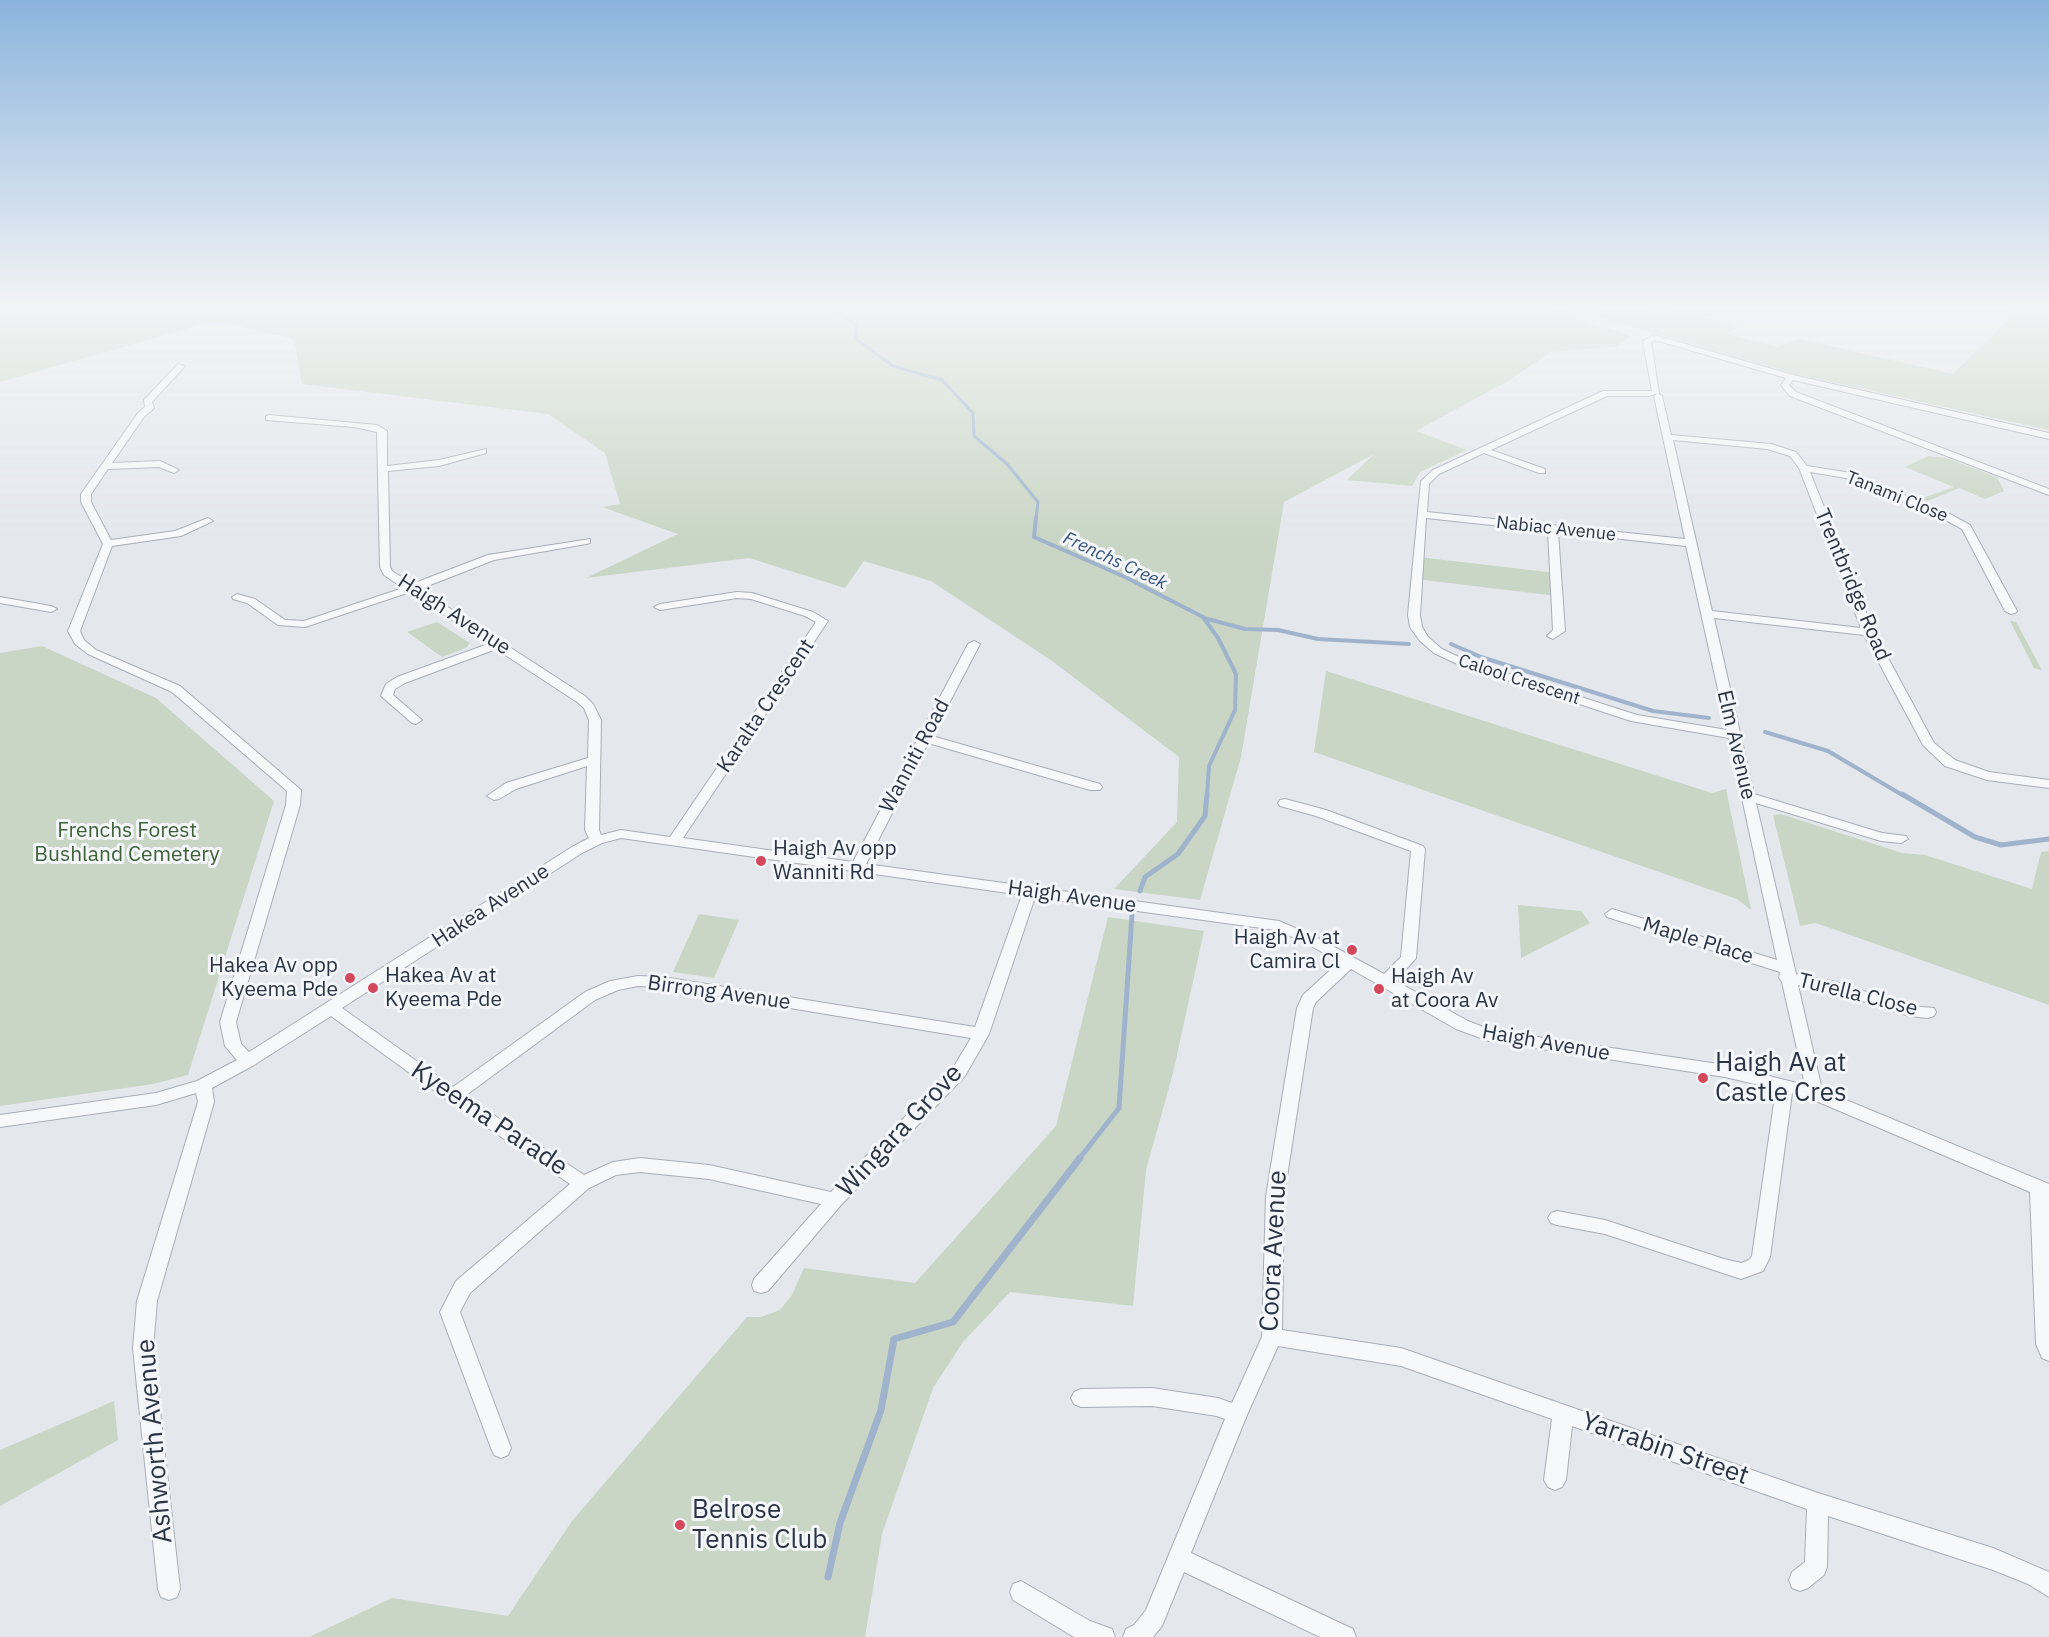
<!DOCTYPE html>
<html>
<head>
<meta charset="utf-8">
<style>
	body { margin:0 }
	canvas { display:block; background:#e4e7ec }
</style>
</head>
<body>
<canvas width="2049" height="1637"></canvas>
<script>
const ctx = document.querySelector('canvas').getContext('2d');
ctx.lineJoin = 'round';
function fillPath(path, color) { ctx.fillStyle = color; ctx.fill(path, 'evenodd'); }
const shape = rows => new Path2D(rows.map(r => 'M' + r).join(''));
function strokePath(path, color, width, dash) { ctx.strokeStyle = color; ctx.lineWidth = width; ctx.lineCap = dash ? 'butt' : 'round'; ctx.setLineDash(dash || []); ctx.stroke(path); }
function drawText(font, color, halo, rows, align = 'center') {
  ctx.font = font + ' "IBM Plex Sans",sans-serif'; ctx.lineWidth = 6; ctx.setLineDash([]); ctx.textBaseline = 'middle'; ctx.strokeStyle = halo; ctx.fillStyle = color; for (const [text, x, y, turn = 0] of rows) {
    ctx.save(); ctx.translate(x, y); ctx.rotate((+turn || 0) * Math.PI / 180); ctx.textAlign = isNaN(turn) ? turn : align; if (halo) ctx.strokeText(text, 0, 0); ctx.fillText(text, 0, 0); ctx.restore();
  }
}
fillPath(shape([
	[0,308,1541,308,1631,336,1615,347,1551,352,1506,382,1416,431,1467,450,1420,472,1412,486,1347,480,1374,454,1284,502,1241,757,1200,900,1114,889,1177,822,1179,757,1052,661,931,581,864,561,845,588,749,558,586,578,678,534,602,507,620,504,605,453,548,414,302,384,294,339,215,321,0,382],
	[1568,308,1593,308,1635,319,1651,308,1659,308,1738,326,1727,334,1778,347,1800,339,1953,374,2018,310,2012,308,2049,308,2049,430,1795,374],
	[1928,456,1946,458,1997,477,2004,491,1985,499,1959,488,1925,502,1920,499,1954,487,1905,467],
	[1418,557,1556,573,1557,596,1416,579],
	[2010,621,2016,622,2042,670,2034,668],
	[437,622,470,643,466,648,442,657,407,632],
	[42,646,156,698,274,801,188,1075,153,1084,0,1106,0,653],
	[1326,671,1712,793,1726,789,1751,910,1737,899,1314,752],
	[1781,814,1902,853,1925,855,2032,889,2041,852,2049,851,2049,1005,1816,923,1800,926,1773,815],
	[1518,905,1581,911,1590,923,1521,958],
	[699,914,739,920,714,978,673,972],
	[1108,917,1204,931,1173,1073,1146,1170,1133,1306,1010,1292,963,1342,933,1388,882,1534,865,1637,309,1637,392,1598,508,1616,572,1521,747,1317,761,1317,780,1310,792,1295,804,1268,915,1283,1056,1126],
	[114,1401,118,1440,0,1506,0,1450]
]), '#c9d6c5');
strokePath(shape([
	[833,308,856,326,856,339,893,366,942,380,973,413,974,436,1007,464,1038,502,1036,519]
]), '#9fb4cc', 3);
strokePath(shape([
	[1036,517,1034,537,1125,577,1203,617,1218,638,1236,674,1235,710,1209,766,1207,796],
	[1204,618,1245,629,1278,630,1318,639,1409,644],
	[1451,644,1481,657,1653,711,1709,718],
	[1765,732,1828,751,1904,796]
]), '#9fb4cc', 4);
strokePath(shape([
	[1902,794,1975,837,2001,845,2049,839],
	[1140,891,1145,877,1178,854,1205,816,1207,794],
	[1079,1159,1119,1108,1132,915]
]), '#9fb4cc', 5);
strokePath(shape([
	[828,1577,840,1523,881,1410,894,1339,953,1322,1080,1158]
]), '#9fb4cc', 7);
const minor = shape([
	[1654,335,1793,375,2049,433,2049,439,1793,380,1789,385,1796,392,2049,489,2049,495,1790,396,1781,385,1786,378,1655,340,1651,342,1659,393,1649,396,1607,396,1491,450,1545,469,1545,473,1539,473,1484,453,1439,474,1429,484,1427,512,1685,539,1654,396,1658,393,1662,396,1671,435,1771,444,1796,452,1807,466,1851,473,1948,513,1970,525,2017,611,2015,613,2011,614,2005,611,1962,529,1940,517,1846,478,1810,472,1874,632,1934,743,1955,760,1989,772,2049,780,2049,788,1987,780,1945,766,1923,745,1864,635,1714,618,1754,794,1882,833,1906,836,1908,839,1901,843,1881,841,1756,803,1796,974,1836,982,1910,1006,1934,1008,1936,1012,1934,1016,1928,1018,1909,1016,1834,992,1798,985,1822,1090,2049,1184,2049,1361,2042,1358,2036,1344,2030,1192,1809,1098,1792,1093,1770,1257,1763,1271,1741,1279,1605,1234,1557,1225,1551,1223,1548,1218,1551,1213,1557,1211,1605,1220,1724,1259,1741,1263,1749,1260,1752,1256,1776,1089,1725,1077,1489,1041,1456,1029,1351,969,1316,1002,1313,1008,1284,1196,1282,1330,1401,1348,1818,1493,1993,1548,2049,1572,2049,1597,2028,1584,1993,1570,1828,1516,1827,1567,1824,1575,1808,1588,1800,1591,1792,1588,1789,1580,1792,1572,1805,1562,1807,1509,1572,1426,1566,1480,1562,1487,1555,1490,1548,1487,1544,1480,1552,1419,1401,1366,1278,1346,1247,1415,1191,1553,1353,1629,1356,1637,1320,1637,1184,1572,1162,1626,1153,1637,1123,1637,1126,1629,1134,1625,1146,1610,1225,1419,1217,1416,1152,1406,1081,1407,1074,1404,1071,1398,1074,1392,1081,1389,1152,1388,1218,1398,1232,1403,1262,1337,1266,1196,1297,1008,1303,995,1339,962,1306,943,1276,930,1035,897,989,1034,965,1076,841,1205,768,1291,761,1293,754,1291,752,1285,754,1279,821,1204,709,1179,640,1172,616,1175,589,1188,470,1293,460,1312,511,1448,508,1455,501,1458,494,1455,491,1448,440,1312,456,1281,570,1184,447,1100,331,1016,254,1065,212,1088,214,1102,157,1301,153,1348,180,1589,177,1597,169,1600,161,1597,158,1589,133,1348,137,1301,198,1102,196,1093,156,1105,0,1127,0,1115,156,1093,197,1081,237,1060,225,1046,220,1022,286,805,287,791,172,692,88,654,75,644,68,631,103,544,81,502,81,494,138,413,145,407,144,400,178,364,185,366,152,402,154,408,144,417,112,463,160,461,179,470,174,473,159,467,108,469,91,494,91,502,111,540,175,531,208,518,213,521,181,536,112,546,80,631,84,640,96,650,180,686,301,790,300,805,236,1022,241,1044,249,1052,572,847,589,838,585,830,587,766,516,789,499,799,494,800,487,796,506,783,588,758,589,720,584,708,577,702,496,649,405,683,395,689,393,695,422,720,416,724,412,723,381,696,386,684,397,677,488,644,410,592,305,627,278,625,247,603,233,599,232,597,237,594,255,599,285,620,304,621,403,588,384,575,380,567,377,432,354,427,266,420,266,416,269,415,377,425,387,431,387,466,439,460,486,449,486,453,439,466,388,471,390,567,392,571,412,584,488,555,590,539,590,543,586,544,494,560,420,589,585,696,593,704,601,720,599,830,601,835,621,830,670,837,816,622,805,616,751,599,737,598,660,610,654,607,660,604,737,592,752,593,813,612,828,621,683,838,853,862,968,644,974,641,980,644,932,736,1100,784,1102,787,1100,790,1090,790,928,743,866,864,1279,921,1316,937,1384,974,1401,957,1411,851,1316,816,1280,806,1278,803,1280,800,1285,799,1326,810,1423,846,1425,849,1416,958,1396,981,1468,1021,1491,1030,1725,1065,1805,1085,1782,982,1779,978,1780,972,1607,917,1605,914,1612,909,1777,960,1729,738,1631,721,1455,663,1434,653,1420,641,1410,627,1408,615,1421,481,1433,470,1603,391,1652,391,1643,341,1654,335],
	[1673,440,1767,449,1790,456,1799,468,1861,628,1712,611,1673,440],
	[1426,518,1548,531,1553,630,1547,636,1553,639,1565,631,1558,532,1686,546,1727,730,1637,715,1463,659,1442,649,1428,637,1422,627,1420,615,1426,518],
	[621,838,1022,895,975,1027,663,977,638,976,610,981,585,992,453,1087,342,1008,582,853,602,843,621,838],
	[638,986,663,987,971,1038,953,1068,831,1192,709,1165,640,1158,613,1162,584,1175,465,1096,595,1000,618,990,638,986],
	[0,597,51,606,57,609,51,612,0,603,0,597],
	[1021,1581,1090,1621,1112,1629,1115,1637,1074,1637,1013,1600,1010,1592,1013,1584,1021,1581]
]);
strokePath(minor, '#a9aeb7', 2);
fillPath(minor, '#f7f8fa');
const sky = ctx.createLinearGradient(0, 0, 0, 537);
sky.addColorStop(0, '#8bb4dd');
sky.addColorStop(0.57, '#f3f4f6');
sky.addColorStop(1, '#f3f4f600');
ctx.fillStyle = sky;
ctx.fillRect(0, 0, 2049, 537);
for (const [x, y, r, color] of [
	[761,861,6,"#d1495b"],
	[1352,950,6,"#d1495b"],
	[350,978,6,"#d1495b"],
	[373,988,6,"#d1495b"],
	[1379,989,6,"#d1495b"],
	[1703,1078,6,"#d1495b"],
	[680,1525,6,"#d1495b"]
]) { const dot = new Path2D(); dot.arc(x, y, r, 0, 2 * Math.PI); ctx.fillStyle = color; ctx.fill(dot); strokePath(dot, '#f4f6f9', 2); }
drawText('18px', '#2b3445', '#f4f6f9', [
	["Tanami Close",1897,497,22],
	["Nabiac Avenue",1556,529,6],
	["Calool Crescent",1519,680,18]
]);
drawText('italic 18px', '#34527a', '#f4f6f9', [
	["Frenchs Creek",1115,561,25]
]);
drawText('21px', '#2b3445', '#f4f6f9', [
	["Trentbridge Road",1852,585,67],
	["Haigh Avenue",454,615,33],
	["Karalta Crescent",766,706,-56],
	["Elm Avenue",1736,745,77],
	["Wanniti Road",915,756,-62],
	["Haigh Avenue",1072,897,8],
	["Hakea Avenue",491,906,-33],
	["Maple Place",1698,941,17],
	["Birrong Avenue",719,993,8],
	["Turella Close",1858,995,14],
	["Haigh Avenue",1546,1043,10]
]);
drawText('21px', '#3f6138', '#f4f6f9', [
	["Frenchs Forest",127,831],
	["Bushland Cemetery",127,855]
]);
drawText('21px', '#2b3445', '#f4f6f9', [
	["Haigh Av opp",773,849],
	["Wanniti Rd",773,873],
	["Haigh Av at",1340,938,"right"],
	["Camira Cl",1340,962,"right"],
	["Hakea Av opp",338,966,"right"],
	["Kyeema Pde",338,990,"right"],
	["Hakea Av at",385,976],
	["Kyeema Pde",385,1000],
	["Haigh Av",1391,977],
	["at Coora Av",1391,1001]
], 'left');
drawText('26px', '#2b3445', '#f4f6f9', [
	["Haigh Av at",1715,1063],
	["Castle Cres",1715,1093],
	["Belrose",692,1510],
	["Tennis Club",692,1540]
], 'left');
drawText('26px', '#2b3445', '#f4f6f9', [
	["Kyeema Parade",489,1119,34],
	["Wingara Grove",900,1131,-47],
	["Coora Avenue",1274,1251,-87],
	["Ashworth Avenue",155,1441,-95],
	["Yarrabin Street",1665,1449,19]
]);
</script>
</body>
</html>
